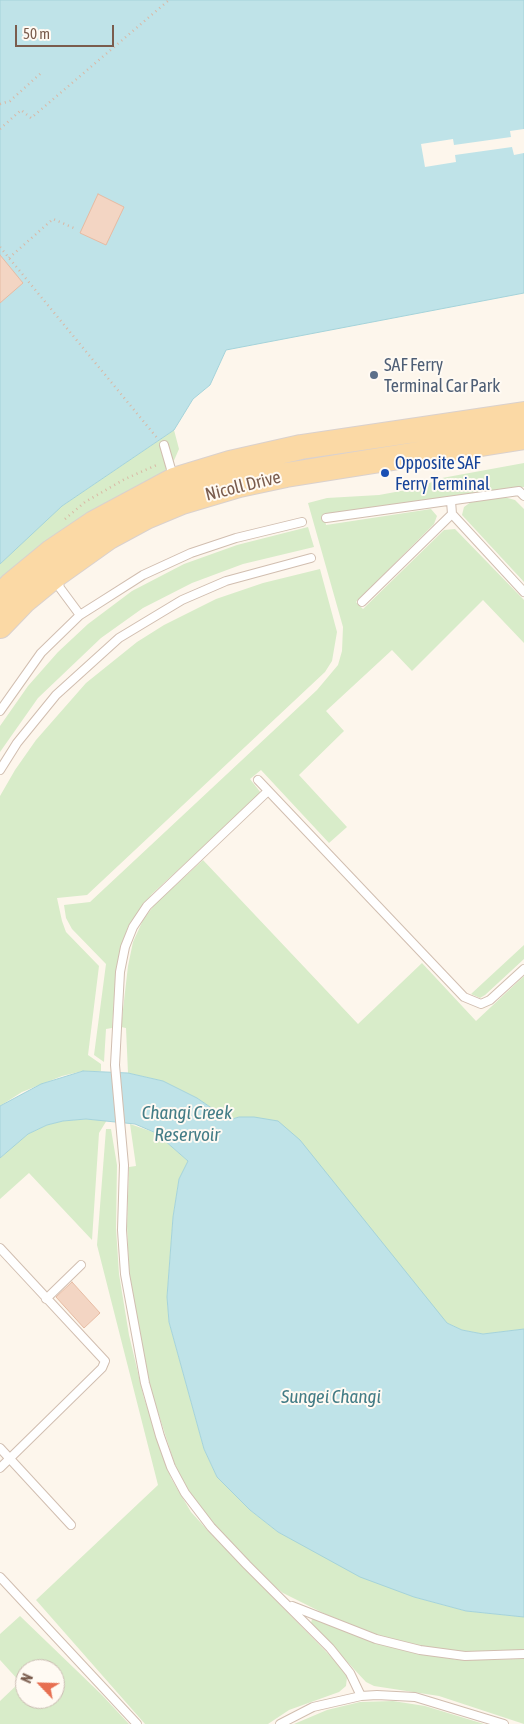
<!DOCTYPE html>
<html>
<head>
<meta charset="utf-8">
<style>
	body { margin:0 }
	#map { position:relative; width:524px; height:1724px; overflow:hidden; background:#fdf6ec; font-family:"Asap Condensed",sans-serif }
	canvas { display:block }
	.north { position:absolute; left:15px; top:1659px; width:50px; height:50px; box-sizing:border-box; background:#fffaf3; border:1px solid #cabbb1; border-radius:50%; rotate:294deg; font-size:14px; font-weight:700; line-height:20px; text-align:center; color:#7a5c4d }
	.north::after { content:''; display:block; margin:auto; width:18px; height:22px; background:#e76f51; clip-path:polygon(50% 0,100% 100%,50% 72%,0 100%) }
	.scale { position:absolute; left:15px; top:25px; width:99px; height:22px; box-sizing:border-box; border:2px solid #7a5c4d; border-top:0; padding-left:6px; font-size:15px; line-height:18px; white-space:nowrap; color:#7a5c4d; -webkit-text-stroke:4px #fffaf3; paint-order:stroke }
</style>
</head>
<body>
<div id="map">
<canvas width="524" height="1724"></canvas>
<div class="north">N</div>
<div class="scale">50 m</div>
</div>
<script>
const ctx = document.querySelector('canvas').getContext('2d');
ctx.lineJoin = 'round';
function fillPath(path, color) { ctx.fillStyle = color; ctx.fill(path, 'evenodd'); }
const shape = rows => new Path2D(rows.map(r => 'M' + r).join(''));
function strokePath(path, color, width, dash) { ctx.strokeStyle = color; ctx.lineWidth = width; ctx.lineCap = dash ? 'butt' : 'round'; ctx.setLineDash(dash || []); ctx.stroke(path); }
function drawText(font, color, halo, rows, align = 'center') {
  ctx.font = font + ' "Asap Condensed",sans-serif'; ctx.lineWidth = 4; ctx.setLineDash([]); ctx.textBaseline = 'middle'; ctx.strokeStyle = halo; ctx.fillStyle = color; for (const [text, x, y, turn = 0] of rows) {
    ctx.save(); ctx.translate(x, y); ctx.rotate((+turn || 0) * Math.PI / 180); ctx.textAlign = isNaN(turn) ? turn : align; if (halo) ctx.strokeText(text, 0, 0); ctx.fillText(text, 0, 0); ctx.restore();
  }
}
fillPath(shape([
	[174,430,179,449,165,481,0,581,0,564,45,520,62,506],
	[524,463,524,487,324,514,326,525,431,509,437,516,434,524,356,602,363,609,444,530,455,529,524,600,524,643,483,600,412,671,392,650,326,711,344,731,299,775,347,827,329,843,261,770,250,779,261,793,152,894,128,927,121,946,116,969,112,1028,106,1029,104,1062,94,1055,106,964,72,929,66,918,64,905,90,902,317,690,338,665,342,651,343,627,308,503,327,498,379,495,417,488,442,478],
	[504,497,515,500,524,509,524,582,462,515,464,507,471,502],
	[308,527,314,547,243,564,192,583,143,608,101,638,38,698,0,752,0,726,28,686,58,652,88,624,132,591,184,564,237,545],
	[320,569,337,632,332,661,325,672,87,895,57,898,62,921,66,932,99,966,88,1055,101,1064,101,1071,83,1071,62,1076,22,1092,0,1106,0,796,15,770,36,740,86,683,137,642,164,625,216,599,263,583],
	[203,860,358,1024,422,963,476,1021,524,976,524,1329,483,1334,462,1330,447,1323,239,1117,229,1120,197,1098,163,1081,128,1073,126,1028,121,1027,128,966,133,942,143,920,155,904],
	[524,945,524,959,485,995,480,998,471,994],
	[86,1119,107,1120,99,1133,92,1240,29,1173,0,1199,0,1158,11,1148,28,1134,47,1125,63,1121],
	[130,1124,156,1133,188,1161,179,1179,173,1217,167,1297,169,1322,204,1449,217,1477,250,1510,278,1532,414,1597,466,1611,524,1617,524,1651,467,1653,442,1651,382,1637,325,1614,283,1593,268,1581,216,1526,189,1493,175,1465,165,1434,148,1381,137,1326,129,1271,127,1226,129,1167,136,1166],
	[106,1129,111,1129,117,1165,116,1228,119,1274,129,1335,144,1398,171,1478,191,1512,212,1535,344,1670,347,1677,346,1686,339,1692,289,1710,268,1724,145,1724,36,1600,158,1485,97,1245],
	[20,1616,102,1695,129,1724,0,1724,0,1701,20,1682,0,1660,0,1634],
	[25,1669,55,1669,55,1699,25,1699],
	[315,1618,371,1641,414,1653,459,1660,524,1659,524,1724,439,1696,374,1686,366,1682,311,1623,312,1619],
	[393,1701,425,1706,484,1724,294,1724,327,1710,360,1702]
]), '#d8ecc9');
const water = shape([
	[0,0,524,0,524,293,226,350,210,385,193,399,174,430,62,506,0,564,0,0],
	[83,1071,128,1073,163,1081,197,1098,229,1120,239,1117,254,1117,278,1121,300,1140,447,1323,462,1330,483,1334,524,1329,524,1617,466,1611,414,1597,360,1577,278,1532,250,1510,217,1477,204,1449,169,1322,167,1297,173,1217,179,1179,188,1161,156,1133,135,1124,86,1119,63,1121,47,1125,28,1134,0,1158,0,1106,41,1084,83,1071]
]);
fillPath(water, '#bfe3e8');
strokePath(water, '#a5d3da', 1);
fillPath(shape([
	[524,129,524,153,514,155,512,147,455,155,456,162,425,167,421,144,453,139,454,145,511,137,510,131]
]), '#fdf6ec');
const building = shape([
	[98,194,124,207,106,245,80,233,98,194],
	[0,255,23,283,0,303,0,255],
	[72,1282,100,1313,84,1328,56,1297,72,1282]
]);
fillPath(building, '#f3d5c3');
strokePath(building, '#e6bba3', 1);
const lane = shape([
	[164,445,173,476],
	[451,501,452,514,524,592],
	[326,518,519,491,524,496],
	[58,579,60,588,80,615],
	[362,602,452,514],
	[0,711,41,653,80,615,99,603,143,575,191,553,236,538,302,522],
	[0,770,17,743,56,695,119,638,182,600,226,581,311,558],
	[258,780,464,997,481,1004,490,1000,524,969],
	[268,791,147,906,133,927,125,947,120,972,115,1065,124,1165,122,1230,125,1274,145,1383,160,1436,171,1467,185,1493,211,1527,247,1565,330,1648,350,1673,361,1696],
	[0,1248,105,1361,102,1368,0,1468],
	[46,1299,81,1265],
	[0,1448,71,1525],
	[0,1577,137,1724],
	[292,1606,376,1639,420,1650,465,1656,524,1654],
	[280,1724,313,1707,361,1696,377,1695,415,1697,504,1724]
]);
const primary = shape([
	[0,597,11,585,51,552,94,523,174,480,230,463,301,447,524,414],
	[0,626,24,601,57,574,109,537,146,517,182,502,239,485,286,475,524,437]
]);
strokePath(lane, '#d1beb0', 10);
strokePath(primary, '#dad1cd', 26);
strokePath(shape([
	[0,104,10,101,41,73],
	[0,129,21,110,31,118,169,0],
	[0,247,158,439],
	[9,258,53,219,76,229],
	[65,519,85,502,125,479,159,464]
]), '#d9b8a5', 2.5, [1, 4]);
strokePath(lane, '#fff', 8);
strokePath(primary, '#fbd9a5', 24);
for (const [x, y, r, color] of [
	[374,375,5,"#5c6f8a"],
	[385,473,5,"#1a4fb4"]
]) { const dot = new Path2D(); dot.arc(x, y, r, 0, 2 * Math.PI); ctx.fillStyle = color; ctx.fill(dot); strokePath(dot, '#fffaf3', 2); }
drawText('18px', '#4e5e75', '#fffaf3', [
	["SAF Ferry",384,365],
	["Terminal Car Park",384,386]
], 'left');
drawText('18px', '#164399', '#fffaf3', [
	["Opposite SAF",395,463],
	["Ferry Terminal",395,484]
], 'left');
drawText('18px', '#7a5c4d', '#fffaf3', [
	["Nicoll Drive",243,486,-14]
]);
drawText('italic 19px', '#437c86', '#fffaf3', [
	["Changi Creek",187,1113],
	["Reservoir",187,1135],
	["Sungei Changi",331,1397]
]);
</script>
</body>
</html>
